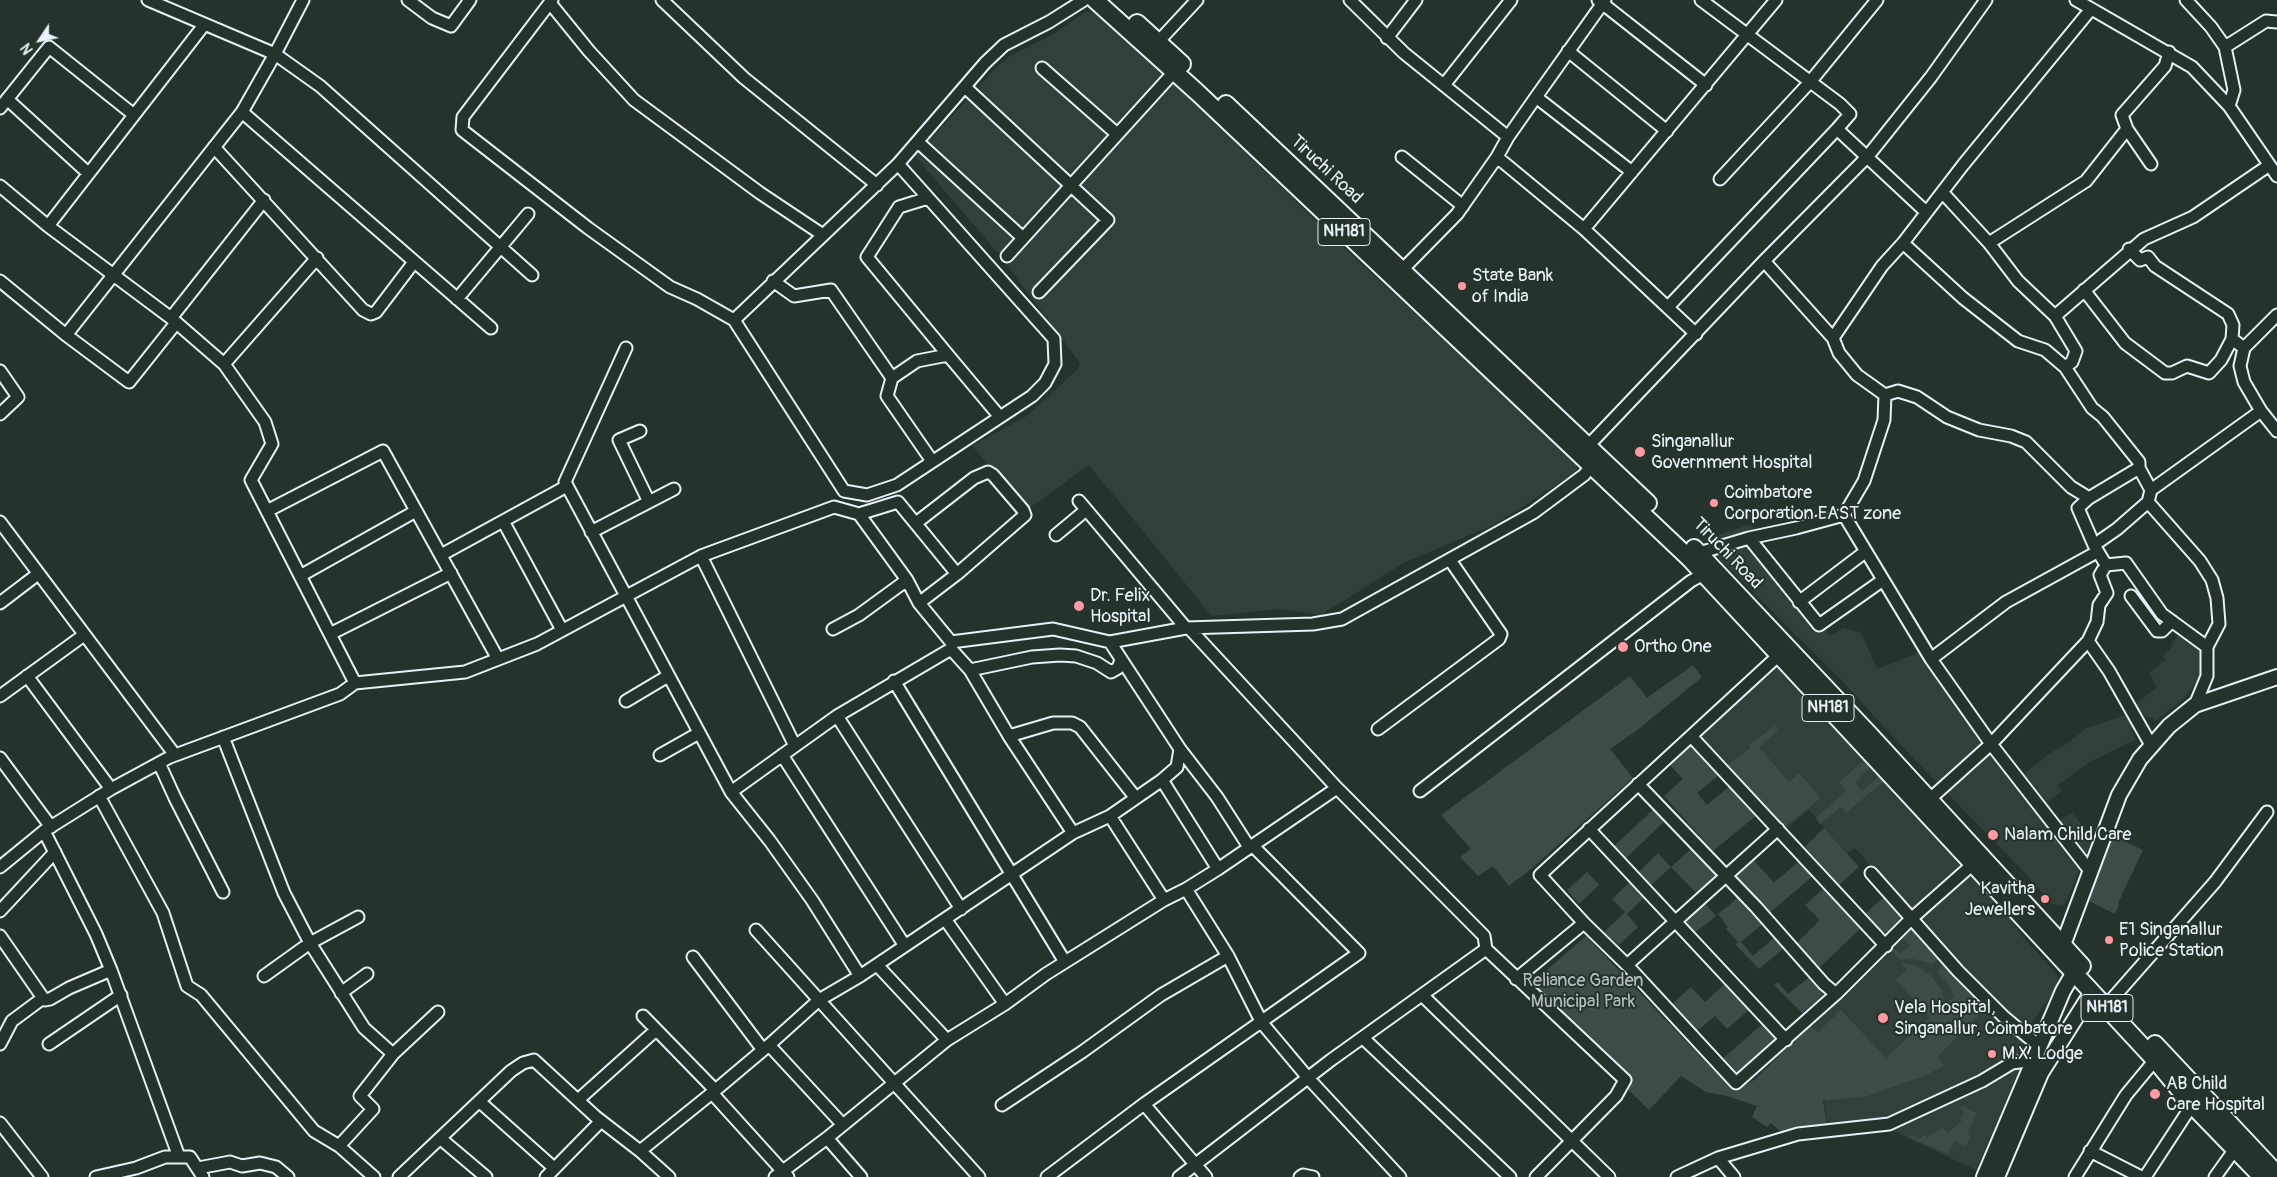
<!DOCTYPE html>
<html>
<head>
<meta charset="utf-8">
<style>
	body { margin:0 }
	#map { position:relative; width:2277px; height:1177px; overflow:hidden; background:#26332d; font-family:Pangolin,sans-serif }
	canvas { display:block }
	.north { position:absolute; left:15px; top:15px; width:50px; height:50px; -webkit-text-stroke:4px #26332d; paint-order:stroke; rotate:236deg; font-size:14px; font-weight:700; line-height:20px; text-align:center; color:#e8f1f8 }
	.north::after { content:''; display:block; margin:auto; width:18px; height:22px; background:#e8f1f8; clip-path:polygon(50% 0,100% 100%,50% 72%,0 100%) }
</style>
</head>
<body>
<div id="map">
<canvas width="2277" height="1177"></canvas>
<div class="north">N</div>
</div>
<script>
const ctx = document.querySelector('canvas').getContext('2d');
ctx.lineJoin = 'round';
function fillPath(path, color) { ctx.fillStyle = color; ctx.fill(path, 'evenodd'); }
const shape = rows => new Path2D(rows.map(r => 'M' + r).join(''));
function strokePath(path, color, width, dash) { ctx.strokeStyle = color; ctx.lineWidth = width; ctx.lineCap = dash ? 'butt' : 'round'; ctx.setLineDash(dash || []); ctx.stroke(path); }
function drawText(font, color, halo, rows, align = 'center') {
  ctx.font = font + ' Pangolin,sans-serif'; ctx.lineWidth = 4; ctx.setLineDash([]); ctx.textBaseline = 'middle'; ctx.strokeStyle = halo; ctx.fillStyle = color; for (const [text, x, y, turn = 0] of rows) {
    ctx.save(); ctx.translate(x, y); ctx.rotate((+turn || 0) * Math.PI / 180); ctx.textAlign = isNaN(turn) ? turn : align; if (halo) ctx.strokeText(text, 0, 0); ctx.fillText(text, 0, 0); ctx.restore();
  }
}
fillPath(shape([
	[1087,11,1097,14,1165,75,1350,253,1577,463,1577,469,1567,478,1494,525,1405,562,1321,615,1279,609,1212,616,1089,465,1028,509,972,446,1027,416,1078,369,1080,363,998,253,915,156,997,67,1010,56,1052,35],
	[1751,524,1758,543,1830,636,1843,628,1861,632,1877,669,1921,652,2023,775,2047,755,2068,743,2087,728,2128,714,2135,740,2090,762,2058,785,2062,791,2047,803,2058,821,2072,813,2093,839,2064,906,2052,904,2024,872,1911,756,1842,681,1711,550,1708,538],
	[2182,631,2204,656,2203,674,2182,700,2156,721,2137,711,2132,703,2136,704,2157,687,2149,673,2165,660,2163,656,2173,646,2171,644],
	[1775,663,2008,916,2022,936,2057,974,2058,986,2020,1039,2023,1042,2018,1073,1976,1170,1889,1129,1827,1126,1818,1032,1811,1025,1920,921,1855,848,1847,854,1809,810,1786,829,1698,733]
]), '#333f3a');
fillPath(shape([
	[1693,665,1702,677,1636,731,1610,749,1633,778,1531,869,1509,886,1493,866,1478,876,1460,857,1471,849,1441,815,1630,676,1647,698],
	[1775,726,1778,730,1759,747,1789,782,1799,773,1821,798,1785,827,1727,765,1751,748,1748,745],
	[1690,741,1720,774,1697,793,1707,805,1730,786,1757,815,1713,851,1664,796,1683,779,1667,762],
	[1864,760,1871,767,1855,782,1862,791,1879,776,1884,781,1846,813,1841,807,1820,824,1816,818,1846,791,1839,782],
	[1655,808,1666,820,1625,859,1613,847],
	[1824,828,1859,867,1839,885,1805,847],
	[2110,835,2143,850,2118,903,2119,905,2115,914,2085,899,2098,876,2095,875],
	[1693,847,1716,873,1715,878,1697,894,1671,867,1650,886,1638,873,1658,853,1671,867],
	[1752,858,1774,883,1798,862,1813,876,1768,914,1735,874],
	[1587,872,1599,885,1579,904,1567,890],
	[1631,881,1645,897,1627,914,1638,927,1619,945,1604,932,1625,912,1612,899],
	[1823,889,1861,928,1819,968,1797,943,1820,920,1805,905],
	[1740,896,1764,923,1741,942,1753,956,1775,937,1784,948,1759,969,1736,945,1738,942,1726,929,1728,927,1718,914],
	[1885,896,1905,919,1887,933,1880,931,1865,914],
	[1703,901,1716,916,1693,934,1686,926,1687,917],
	[1913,928,1938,959,1932,964,1913,959,1901,960,1891,950,1893,948,1900,954,1910,946,1903,938],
	[1586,936,1701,1057,1733,1089,1737,1089,1754,1080,1811,1025,1818,1032,1841,1010,1886,1058,1930,1017,1896,980,1907,970,1901,962,1917,966,1930,975,1943,991,1944,1005,1954,996,1947,982,1937,972,1943,964,1987,1008,1937,1057,1944,1066,1924,1076,1868,1096,1823,1101,1827,1126,1783,1134,1771,1123,1767,1127,1752,1117,1757,1106,1727,1096,1706,1092,1681,1076,1649,1110,1525,989],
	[1808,978,1821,992,1822,996,1802,1013,1774,985,1778,982,1788,994],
	[1726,983,1750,1009,1727,1029,1715,1016,1696,1032,1671,1005,1691,987,1705,1002],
	[1765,1022,1778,1036,1738,1075,1721,1060],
	[1962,1106,1977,1113,1967,1134,1970,1136,1966,1146,1954,1141,1948,1154,1909,1137,1914,1135,1918,1139,1925,1135,1927,1138,1943,1127,1947,1133,1962,1121,1960,1117,1965,1114,1960,1107]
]), '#3e4b47');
const minor = shape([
	[148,0,275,54,303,0],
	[408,0,432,18,451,26,470,0],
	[552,0,463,117,462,130,588,228,670,287,697,299,734,320,898,164,985,63,1004,45,1049,22,1084,0],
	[662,0,744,78,877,185],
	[1350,0,1404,53,1508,137],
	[1598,0,1706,85],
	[1701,0,1840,104,1850,114,1837,129,1926,212],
	[2076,0,2192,67,2229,106,2277,176],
	[2186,0,2211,27,2225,47,2234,90,2229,106],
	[550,3,589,51,634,100,760,193,823,235],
	[204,25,48,226,171,318,224,364,265,422,272,444,251,480,355,683],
	[1387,38,1416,0],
	[1158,42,1197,0],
	[2225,47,2266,21,2277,22],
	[1568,51,1667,131],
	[1042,68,1117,134],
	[1444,85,1511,0],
	[965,87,1108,220,1039,292],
	[1536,97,1632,172],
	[7,99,88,173],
	[0,108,49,47,134,115],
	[242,112,491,328],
	[918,142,1023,238],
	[214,147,363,310,371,314,376,312,414,262],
	[1402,157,1463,206],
	[1497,157,1584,229,1696,334],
	[2151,164,2127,129,2122,115,2165,66,2169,52],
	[1720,179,1810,82,1877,0],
	[0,186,48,226],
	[1943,193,1989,243,2018,281,2055,316,2076,351,2072,362,2065,367],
	[1584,229,1776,0],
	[1903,243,1963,298,2018,341,2045,350,2065,367,2092,408,2103,417,2139,462,2139,468,2151,490,2148,502,2200,561,2212,580,2217,598,2219,624,2207,647,2207,676,2195,705],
	[1989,243,2086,181,2127,129],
	[2129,249,2140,260,2148,257,2155,266,2228,314,2233,325,2232,339,2244,348],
	[1007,256,1174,72],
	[1764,261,1833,338,1839,353,1857,375,1885,395,1884,420,1864,481,1844,515,1931,659,1991,744,2090,871],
	[1402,270,1457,214,1497,157,1508,137,1536,97,1605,0],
	[0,281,66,335,129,382,176,323],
	[773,281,794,296,831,290,892,378,917,361,948,355,867,257,899,207,928,198],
	[2084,290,2125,343,2165,373,2172,373,2187,366,2209,373,2221,360,2232,339],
	[457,299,528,214],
	[1668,307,1837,129],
	[2277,315,2244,348,2240,366,2244,382,2261,411,2277,431],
	[2055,316,2144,239,2193,217,2268,166],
	[171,318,264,200],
	[734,320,844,491,867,495,897,485,1032,396,1045,383,1055,364,1054,339,898,164],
	[66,335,242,112,275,54,320,86,532,275],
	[1833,338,1882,266,1903,243,1963,165,2091,9],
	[626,348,565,482,731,792,795,746],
	[948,355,1000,417],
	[224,364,317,258],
	[0,371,18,397,0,414],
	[892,378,887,396,932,461],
	[1885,395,1898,391,1917,397,1947,417,1979,430,2011,436,2026,442,2071,487,2089,498,2139,468],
	[640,431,619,440,649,502],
	[1588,446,1764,261,1868,156,1931,77,1986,0],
	[2151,490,2261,411],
	[2089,498,2078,508,2094,545,2106,565,2126,563,2162,614,2207,647],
	[1079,501,1186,628],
	[267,511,383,451,498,659],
	[859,514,898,502,957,574],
	[503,521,562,630],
	[0,522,175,755],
	[916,523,974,478,988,472,993,475,1023,510,1025,515,957,574,919,603],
	[591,532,674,489],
	[1056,535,1086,510],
	[1749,538,1819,625,1883,580],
	[2094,545,2117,529,2148,502],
	[1699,553,1749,538,1796,528,1844,515],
	[441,555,567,486],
	[701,556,795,746,837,716,951,649,970,670,1009,736,1073,833],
	[300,576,416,511],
	[2131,596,2157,631,2162,631,2172,621],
	[1799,602,1865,552],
	[0,603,38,574],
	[833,629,859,615,907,580],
	[330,634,451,573],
	[2088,641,2109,671,2151,745],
	[1779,655,1540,875,1584,923,1627,965,1736,1083,1836,994,1911,919,1973,864],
	[1931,659,2006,602,2097,552],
	[970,670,1032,657,1060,655,1076,656,1097,663,1111,672,1118,668,1121,660],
	[27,676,111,789],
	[894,681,1065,962],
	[0,696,84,635],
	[626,701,668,676],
	[837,716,961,909],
	[1378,729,1499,639,1501,634,1450,560],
	[1009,736,1053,723,1072,723,1080,727,1135,797],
	[1691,736,1886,946],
	[223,737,284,893,310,943,364,1028,393,1054],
	[1180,749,1217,797,1249,847],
	[660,755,699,733],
	[782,755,905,946],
	[0,758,51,827],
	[159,763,175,798,223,892],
	[1162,780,1218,869],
	[1638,784,1756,907,1824,984,1836,994],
	[1420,791,1691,581,1704,574],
	[731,792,770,841,812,900,860,976],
	[99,796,163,913,187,986,201,995,314,1131,339,1146,374,1177],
	[1930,799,1991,744,2088,641,2097,622,2099,605,2107,593,2100,575,2106,565],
	[1110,816,1164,900],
	[1589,829,1786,1040],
	[44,831,96,934,111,970,179,1157,190,1157,203,1177],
	[0,867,44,831,111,789,170,757,340,694,355,683,465,672,537,644,701,556,834,507,859,514,907,580,919,603,951,642,1053,629,1110,642,1186,628,1313,624,1342,619,1533,513,1584,475,1592,465],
	[1871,873,1958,971,2004,1017,2040,1047],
	[1186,889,1228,956,1262,1023,1309,1079,1400,1177],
	[0,911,55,852],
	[945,919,1005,1004],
	[756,930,819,1000,769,1045,712,1093,788,1177],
	[0,936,43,998,12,1021,0,1044],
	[1486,949,1625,1080,1616,1096,1536,1177],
	[693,957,763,1050],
	[877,965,947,1040],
	[1627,965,1778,829],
	[264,976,310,943,358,917],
	[1516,979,1584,923],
	[341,993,367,974],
	[1423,996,1609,1177],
	[43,998,45,1000,50,999,69,988,111,970],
	[2113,998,2215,882,2267,812],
	[643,1016,715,1090],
	[1363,1038,1510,1177],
	[49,1044,121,995],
	[769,1045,843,1125],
	[578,1100,656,1030],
	[480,1102,554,1168],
	[1002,1105,1082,1052,1161,995,1228,956],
	[0,1123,42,1177],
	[827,1138,861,1177],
	[441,1139,486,1177],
	[339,1146,373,1109,360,1096,393,1054,438,1012],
	[640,1151,669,1177],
	[2090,1151,2141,1177],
	[1718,1158,1734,1177],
	[198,1168,230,1162,242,1166,260,1163,276,1167,288,1177],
	[96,1177,136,1168,165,1157,179,1157],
	[399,1177,511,1071,523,1063,534,1060,596,1117,640,1151,712,1093],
	[546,1177,601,1121],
	[775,1177,827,1138,947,1040,1005,1004,1046,974,1164,900,1186,889,1218,869,1337,788],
	[979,1177,819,1000,860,976,1073,833,1110,816,1162,780,1177,767,1180,749,1110,642],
	[1047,1177,1144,1104],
	[1179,1177,1331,1060,1486,949,1484,936,1337,788,1189,628],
	[1206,1177,1144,1104,1359,953,1252,845],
	[1300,1177,1303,1175,1313,1177],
	[1677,1177,1718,1158,1798,1134,1889,1124,1982,1081,2012,1063,2034,1060],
	[2075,1177,2126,1095,2155,1060],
	[2145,1177,2192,1105],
	[2215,1177,2235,1149]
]);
const major = shape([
	[2060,953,2119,795,2140,759,2169,726,2195,705,2277,677],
	[1984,1177,2063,991,2074,972],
	[1997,1177,2041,1073,2092,992]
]);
const highway = shape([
	[1095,0,1198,93,1690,559,2155,1060,2192,1105,2262,1177],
	[1137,23,1182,64],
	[1226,104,1648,503],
	[1694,548,1871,736,2082,966],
	[2155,1044,2277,1174]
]);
strokePath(minor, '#e8f1f8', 15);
strokePath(major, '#e8f1f8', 18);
strokePath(highway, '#e8f1f8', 20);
strokePath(minor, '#26332d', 11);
strokePath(major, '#26332d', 14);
strokePath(highway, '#26332d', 16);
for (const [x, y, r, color] of [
	[1462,286,5,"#ff9aa2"],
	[1640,452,6,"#ff9aa2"],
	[1714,503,5,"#ff9aa2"],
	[1079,606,6,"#ff9aa2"],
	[1623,647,6,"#ff9aa2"],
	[1993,835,6,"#ff9aa2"],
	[2045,899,5,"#ff9aa2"],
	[2109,940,5,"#ff9aa2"],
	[1883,1018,6,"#ff9aa2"],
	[1992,1054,5,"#ff9aa2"],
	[2155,1094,6,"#ff9aa2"]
]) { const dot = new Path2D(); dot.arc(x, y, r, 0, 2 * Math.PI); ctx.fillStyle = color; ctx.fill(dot); strokePath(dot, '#26332d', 2); }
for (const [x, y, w] of [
	[1344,232,52],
	[1828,708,52],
	[2107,1008,52]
]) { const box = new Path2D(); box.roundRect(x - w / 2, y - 13.5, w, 27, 4); ctx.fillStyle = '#26332d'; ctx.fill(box); strokePath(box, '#e8f1f8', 1); }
drawText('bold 16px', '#e8f1f8', null, [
	["NH181",1344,232],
	["NH181",1828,708],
	["NH181",2107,1008]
]);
drawText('18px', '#e8f1f8', '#26332d', [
	["Tiruchi Road",1326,170,43],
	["Tiruchi Road",1727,554,46]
]);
drawText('18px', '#e8f1f8', '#26332d', [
	["State Bank",1472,276],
	["of India",1472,297],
	["Singanallur",1651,442],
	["Government Hospital",1651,463],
	["Coimbatore",1724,493],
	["Corporation EAST zone",1724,514],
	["Dr. Felix",1090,596],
	["Hospital",1090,617],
	["Ortho One",1634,647],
	["Nalam Child Care",2004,835],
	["Kavitha",2035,889,"right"],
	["Jewellers",2035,910,"right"],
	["E1 Singanallur",2119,930],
	["Police Station",2119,951],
	["Vela Hospital,",1894,1008],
	["Singanallur, Coimbatore",1894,1029],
	["M.X. Lodge",2002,1054],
	["AB Child",2166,1084],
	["Care Hospital",2166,1105]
], 'left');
drawText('18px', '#b5bfc3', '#26332d', [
	["Reliance Garden",1583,981],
	["Municipal Park",1583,1002]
]);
</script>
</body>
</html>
